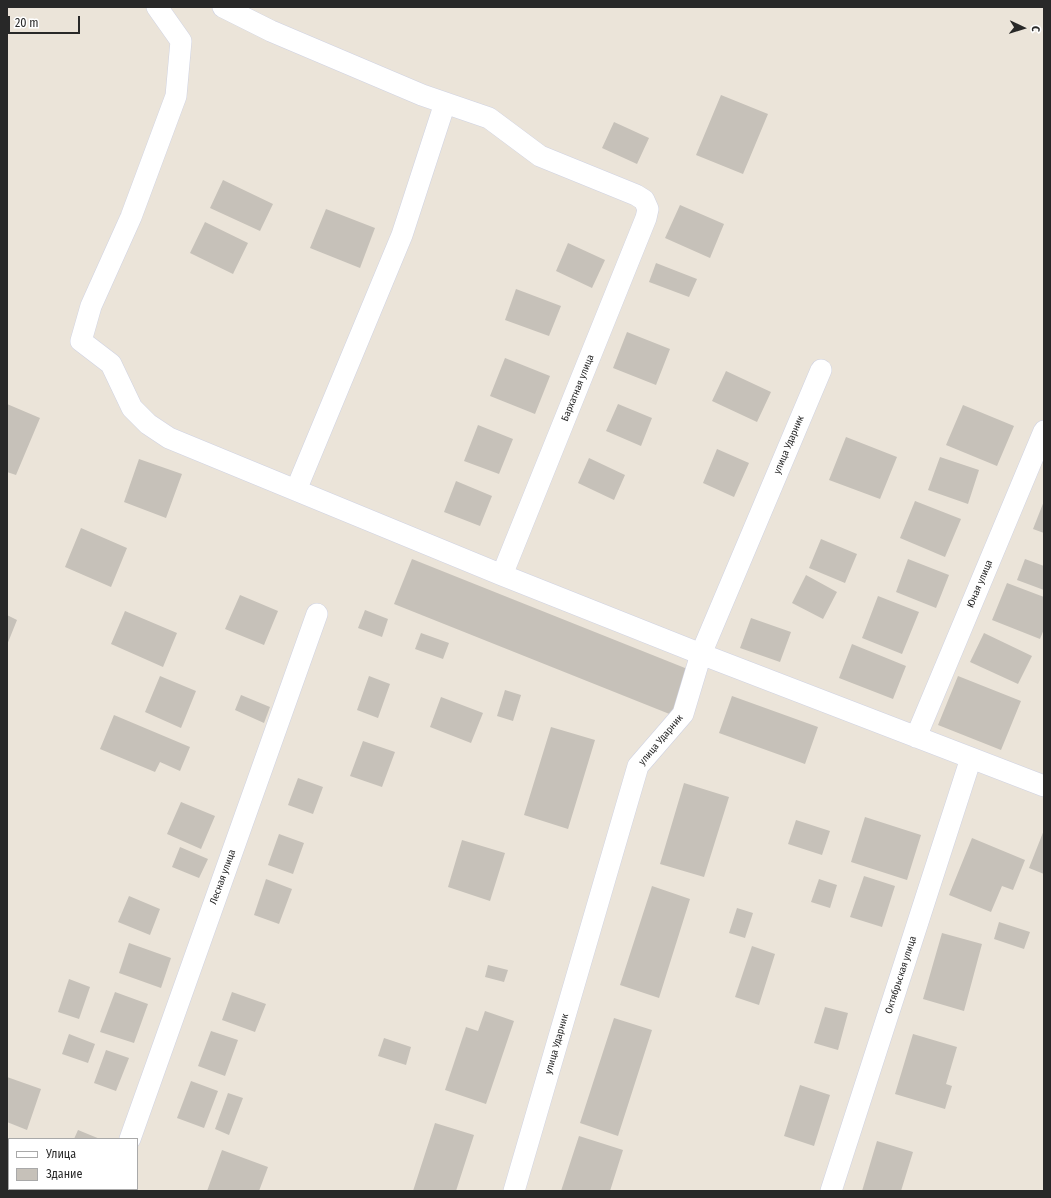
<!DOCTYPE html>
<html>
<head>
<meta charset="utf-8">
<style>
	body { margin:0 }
	#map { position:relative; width:1051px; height:1198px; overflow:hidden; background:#ebe4d9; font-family:"Fira Sans Condensed",sans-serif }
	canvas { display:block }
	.frame { position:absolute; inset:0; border:8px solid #282828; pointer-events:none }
	.legend { position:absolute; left:8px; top:1138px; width:130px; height:52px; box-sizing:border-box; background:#fff; border:1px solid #a9a9a9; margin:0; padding:5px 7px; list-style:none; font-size:12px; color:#282828 }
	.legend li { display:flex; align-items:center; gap:8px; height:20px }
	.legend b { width:20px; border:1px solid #a9a9a9 }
	.north { position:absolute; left:1003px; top:8px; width:40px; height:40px; -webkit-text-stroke:3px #fff; paint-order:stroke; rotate:94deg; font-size:11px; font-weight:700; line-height:16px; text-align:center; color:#282828 }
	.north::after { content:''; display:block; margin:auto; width:14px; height:18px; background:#282828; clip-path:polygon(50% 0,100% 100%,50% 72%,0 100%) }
	.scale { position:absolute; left:8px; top:16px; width:72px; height:18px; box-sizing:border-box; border:2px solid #282828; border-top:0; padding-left:5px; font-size:12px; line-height:14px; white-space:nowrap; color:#282828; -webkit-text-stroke:3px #fff; paint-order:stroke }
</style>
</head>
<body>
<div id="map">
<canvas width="1051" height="1198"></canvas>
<div class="frame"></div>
<ul class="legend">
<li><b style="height:5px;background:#fff"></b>Улица</li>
<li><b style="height:11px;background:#c6c1b9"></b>Здание</li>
</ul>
<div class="north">С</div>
<div class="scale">20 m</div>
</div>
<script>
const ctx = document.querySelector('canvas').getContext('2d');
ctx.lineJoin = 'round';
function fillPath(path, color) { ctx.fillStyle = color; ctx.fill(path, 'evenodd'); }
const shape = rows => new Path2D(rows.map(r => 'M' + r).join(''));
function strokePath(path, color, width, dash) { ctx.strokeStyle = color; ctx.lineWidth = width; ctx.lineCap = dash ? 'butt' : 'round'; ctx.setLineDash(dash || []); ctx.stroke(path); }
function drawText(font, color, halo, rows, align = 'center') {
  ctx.font = font + ' "Fira Sans Condensed",sans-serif'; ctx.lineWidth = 3; ctx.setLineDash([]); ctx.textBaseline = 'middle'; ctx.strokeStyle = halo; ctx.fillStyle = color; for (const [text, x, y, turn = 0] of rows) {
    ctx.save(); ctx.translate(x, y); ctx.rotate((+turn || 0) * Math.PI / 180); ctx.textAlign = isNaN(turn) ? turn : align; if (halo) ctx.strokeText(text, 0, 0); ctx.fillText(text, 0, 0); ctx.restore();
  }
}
fillPath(shape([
	[721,95,768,114,743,174,696,155],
	[614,122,649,138,637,164,602,148],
	[223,180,273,204,260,231,210,208],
	[680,205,724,224,710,258,665,238],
	[326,209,375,228,360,268,310,248],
	[205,222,248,243,233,274,190,253],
	[568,243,605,260,592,288,556,271],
	[656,263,697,279,689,297,649,282],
	[516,289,561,306,549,336,505,320],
	[627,332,670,349,656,385,613,368],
	[505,358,550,376,535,414,490,396],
	[726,371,771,392,757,422,712,401],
	[7,404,40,418,16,475,7,472],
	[618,404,652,418,641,446,606,431],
	[963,405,1014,426,997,466,946,445],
	[478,425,513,439,499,474,464,461],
	[846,437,897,457,880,499,829,480],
	[717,449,749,463,734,497,703,483],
	[940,457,979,470,968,504,928,490],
	[589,458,625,475,614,500,578,483],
	[139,459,182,474,166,518,124,502],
	[456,481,492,496,480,526,444,512],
	[915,501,961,519,945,557,900,538],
	[1044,501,1044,533,1033,529],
	[81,528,127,548,111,587,65,567],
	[821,539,857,554,845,583,809,568],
	[412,559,690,670,672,715,394,604],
	[908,559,949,575,936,608,896,592],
	[1025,559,1044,566,1044,590,1017,580],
	[806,575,837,592,823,619,792,603],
	[1007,583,1044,597,1044,629,1040,639,992,620],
	[240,595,278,611,264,645,225,629],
	[878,596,919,612,902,654,862,638],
	[365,610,388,619,382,637,358,628],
	[125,611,177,633,163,667,111,644],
	[7,615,17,620,7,645],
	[751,618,791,632,780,662,740,648],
	[421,633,449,643,443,659,415,649],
	[984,633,1032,656,1018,684,970,662],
	[852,644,906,666,893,699,839,678],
	[160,676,196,691,181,728,145,712],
	[369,676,390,684,378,718,357,710],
	[958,676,1021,701,1001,750,938,725],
	[505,690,521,695,513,721,497,716],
	[241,695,270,707,264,723,235,710],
	[732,696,818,727,805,764,719,733],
	[441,697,483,713,471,743,430,727],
	[114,715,190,747,180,771,160,762,155,772,100,749],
	[551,727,595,740,568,829,524,815],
	[363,741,395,752,382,787,350,776],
	[298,778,323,787,313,814,288,805],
	[684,783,729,797,704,877,660,864],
	[181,802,215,816,201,849,167,834],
	[865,817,921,835,907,880,851,862],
	[796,820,830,831,822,855,788,844],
	[1044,830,1044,874,1029,868],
	[279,834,304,843,293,874,268,865],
	[972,838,1025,860,1013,890,1002,886,991,912,949,895],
	[462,840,505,853,490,901,448,887],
	[180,847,208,859,199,878,172,867],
	[864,876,895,886,882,927,850,917],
	[266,879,292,889,279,924,254,915],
	[819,879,837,885,830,908,811,902],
	[652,886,690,899,659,998,620,985],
	[129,896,160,909,150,935,118,922],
	[737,908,753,913,745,938,729,933],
	[999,922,1030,932,1024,949,994,939],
	[942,933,982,944,964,1011,923,999],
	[129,943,171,958,161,988,119,973],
	[752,946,775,954,759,1005,735,997],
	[488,965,508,970,504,982,485,977],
	[69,979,90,987,79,1019,58,1012],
	[115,992,148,1004,134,1043,100,1032],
	[232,992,266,1004,255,1032,222,1020],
	[825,1007,848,1013,838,1050,814,1043],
	[485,1011,514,1021,486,1104,445,1090,466,1027,478,1031],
	[614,1018,652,1030,618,1136,580,1123],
	[211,1031,238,1040,225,1076,198,1066],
	[69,1034,95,1044,88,1063,62,1054],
	[913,1034,957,1047,946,1084,952,1086,945,1109,895,1094],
	[384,1038,411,1047,406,1065,378,1056],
	[106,1050,129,1058,116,1091,94,1083],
	[7,1077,41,1089,27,1130,7,1122],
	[191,1081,218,1091,204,1128,177,1118],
	[800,1085,830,1095,814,1146,784,1136],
	[228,1093,243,1098,229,1135,215,1129],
	[435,1123,474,1135,456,1191,413,1191],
	[78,1130,100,1139,74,1139],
	[579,1136,623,1150,610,1191,561,1191],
	[877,1141,913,1152,901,1191,862,1191],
	[222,1150,268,1167,259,1191,207,1191]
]), '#c6c1b9');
const minor = shape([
	[157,7,181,41,176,96,131,217,91,306,81,341,111,364,132,408,148,424,169,438,502,575,701,654,1044,786],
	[223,7,271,31,422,95,489,118,540,156,636,195,644,200,648,209,646,218,502,575],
	[296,490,402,235,445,103],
	[916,737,1044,431],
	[130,1139,317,614],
	[111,1191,112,1189],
	[514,1191,638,766,683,714,701,654,821,370],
	[831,1191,971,758]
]);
strokePath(minor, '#cfd2e2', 22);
strokePath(minor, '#fff', 21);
drawText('10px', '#282828', '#fff', [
	["Бархатная улица",578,388,-68],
	["улица Ударник",789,445,-67],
	["Юная улица",980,584,-67],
	["улица Ударник",661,740,-50],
	["Лесная улица",223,877,-70],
	["Октябрьская улица",901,975,-72],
	["улица Ударник",557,1044,-74]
]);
</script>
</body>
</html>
